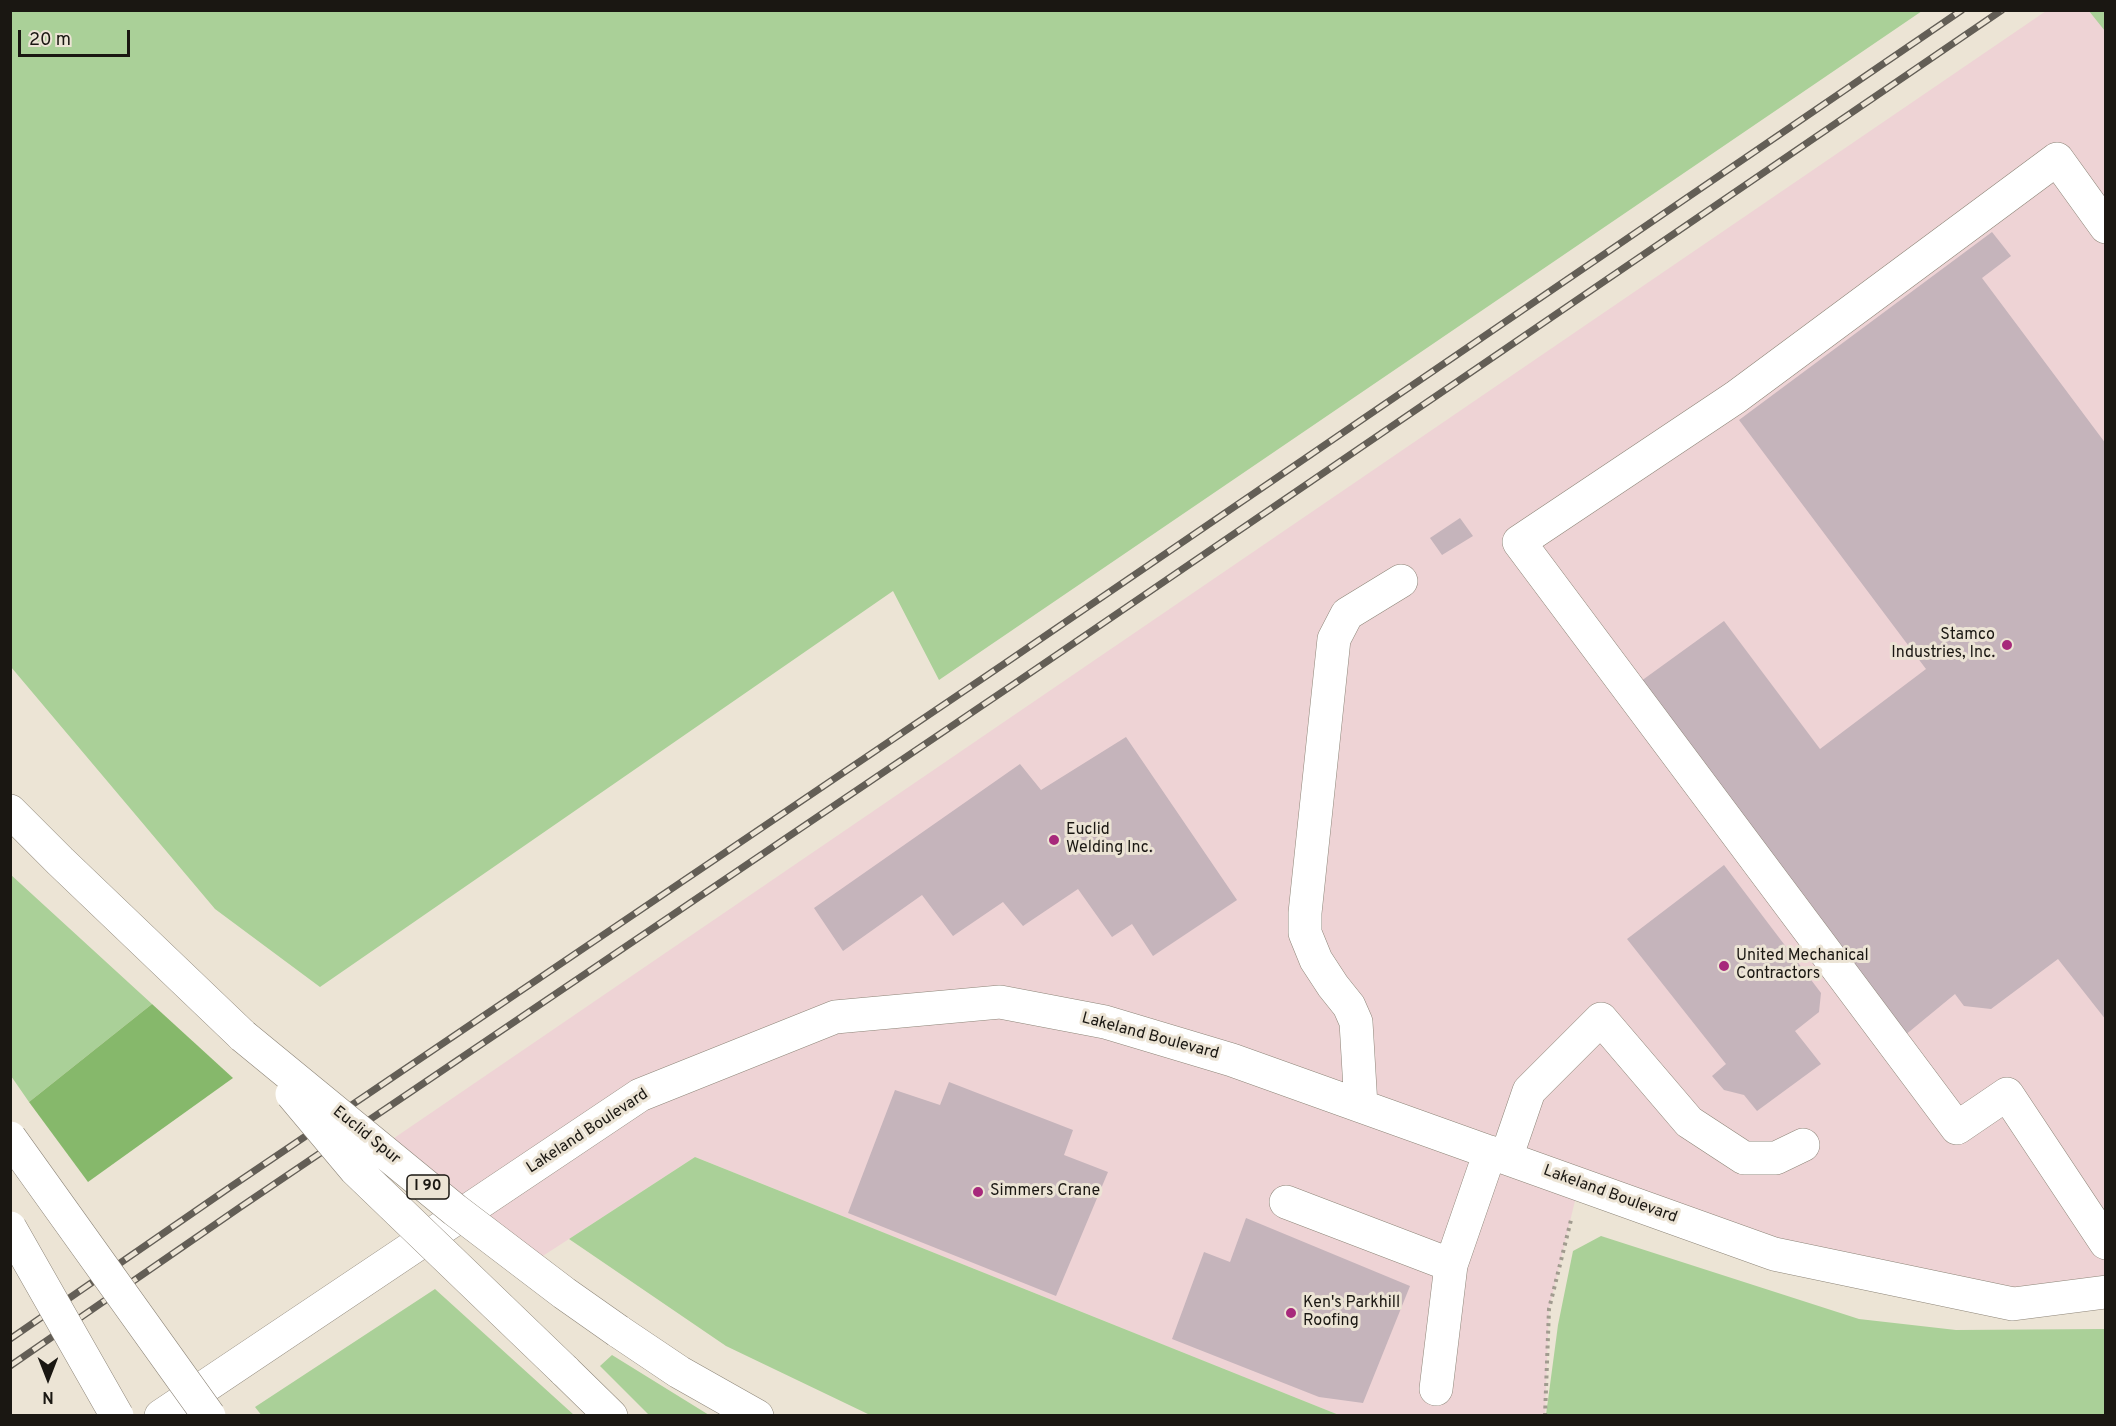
<!DOCTYPE html>
<html>
<head>
<meta charset="utf-8">
<style>
	body { margin:0 }
	#map { position:relative; width:2116px; height:1426px; overflow:hidden; background:#ece4d5; font-family:Overpass,sans-serif }
	canvas { display:block }
	.frame { position:absolute; inset:0; border:12px solid #1a1712; pointer-events:none }
	.north { position:absolute; left:18px; top:1348px; width:60px; height:60px; -webkit-text-stroke:4px #ece4d5; paint-order:stroke; rotate:180deg; font-size:16px; font-weight:700; line-height:24px; text-align:center; color:#1a1712 }
	.north::after { content:''; display:block; margin:auto; width:21px; height:27px; background:#1a1712; clip-path:polygon(50% 0,100% 100%,50% 72%,0 100%) }
	.scale { position:absolute; left:18px; top:30px; width:112px; height:27px; box-sizing:border-box; border:3px solid #1a1712; border-top:0; padding-left:8px; font-size:18px; line-height:21px; white-space:nowrap; color:#1a1712; -webkit-text-stroke:4px #ece4d5; paint-order:stroke }
</style>
</head>
<body>
<div id="map">
<canvas width="2116" height="1426"></canvas>
<div class="frame"></div>
<div class="north">N</div>
<div class="scale">20 m</div>
</div>
<script>
const ctx = document.querySelector('canvas').getContext('2d');
ctx.lineJoin = 'round';
function fillPath(path, color) { ctx.fillStyle = color; ctx.fill(path, 'evenodd'); }
const shape = rows => new Path2D(rows.map(r => 'M' + r).join(''));
function strokePath(path, color, width, dash) { ctx.strokeStyle = color; ctx.lineWidth = width; ctx.lineCap = dash ? 'butt' : 'round'; ctx.setLineDash(dash || []); ctx.stroke(path); }
function drawText(font, color, halo, rows, align = 'center') {
  ctx.font = font + ' Overpass,sans-serif'; ctx.lineWidth = 6; ctx.setLineDash([]); ctx.textBaseline = 'middle'; ctx.strokeStyle = halo; ctx.fillStyle = color; for (const [text, x, y, turn = 0] of rows) {
    ctx.save(); ctx.translate(x, y); ctx.rotate((+turn || 0) * Math.PI / 180); ctx.textAlign = isNaN(turn) ? turn : align; if (halo) ctx.strokeText(text, 0, 0); ctx.fillText(text, 0, 0); ctx.restore();
  }
}
fillPath(shape([
	[2046,11,2105,11,2105,1292,2013,1304,1579,1184,1549,1309,1545,1415,1339,1415,695,1157,529,1265,381,1147]
]), '#eed3d5');
fillPath(shape([
	[10,11,11,10,1922,11,939,680,893,591,320,987,215,909,11,667],
	[2089,11,2105,11,2105,31],
	[10,874,152,1004,29,1102,11,1076],
	[695,1157,1339,1415,870,1415,726,1346,569,1239],
	[1601,1236,1859,1319,1956,1330,2105,1329,2105,1415,1546,1415,1558,1325,1573,1251],
	[435,1289,574,1415,262,1416,255,1407],
	[612,1355,709,1415,649,1415,600,1366]
]), '#aad098');
fillPath(shape([
	[152,1004,233,1078,88,1182,29,1102]
]), '#86b86b');
fillPath(shape([
	[1992,232,2011,256,1982,278,2106,444,2106,1020,2058,959,1991,1009,1964,1006,1955,994,1904,1036,1637,684,1724,621,1820,749,1926,669,1739,420],
	[1460,518,1473,536,1442,555,1430,538],
	[1126,737,1237,900,1153,956,1132,924,1112,937,1078,889,1023,926,1003,902,953,936,922,895,843,951,814,908,1020,764,1041,790],
	[1724,865,1821,993,1819,1012,1795,1031,1821,1064,1757,1111,1744,1095,1724,1090,1712,1076,1726,1064,1627,939],
	[949,1082,1073,1130,1064,1155,1108,1172,1056,1296,848,1213,895,1090,940,1105],
	[1246,1218,1410,1286,1363,1403,1319,1397,1172,1339,1204,1252,1230,1262]
]), '#c5b4bb');
const minor = shape([
	[2106,227,2057,159,1736,397,1519,542,1957,1128,2007,1094,2106,1243],
	[1361,1106,1356,1022,1349,1006,1333,986,1316,960,1305,933,1305,913,1334,639,1347,614,1401,581],
	[1506,1158,1529,1091,1601,1019,1689,1122,1744,1158,1776,1158,1803,1145],
	[1286,1202,1451,1265,1490,1152],
	[1436,1389,1451,1265],
	[161,1416,640,1095,835,1017,1000,1002,1105,1022,1232,1060,1774,1254,2013,1304,2106,1292]
]);
const highway = shape([
	[10,811,60,861,243,1036],
	[618,1331,679,1372,757,1416],
	[564,1370,611,1416]
]);
strokePath(minor, '#8d8578', 34);
strokePath(highway, '#8d8578', 34);
strokePath(shape([
	[1545,1416,1549,1309,1571,1220]
]), '#a19b8f', 4, [3, 4.5]);
strokePath(minor, '#fff', 33);
strokePath(highway, '#fff', 33);
const rail = shape([
	[10,1339,226,1190,1001,666,1962,10],
	[10,1366,239,1208,1014,684,2002,10]
]);
strokePath(rail, '#635e56', 7);
strokePath(rail, '#ece4d5', 4.5, [14]);
const highwayBridge = shape([
	[243,1036,455,1210,564,1293,618,1331],
	[292,1094,355,1169,564,1370],
	[10,1138,209,1416],
	[10,1228,117,1416]
]);
strokePath(highwayBridge, '#8d8578', 34, []);
strokePath(highwayBridge, '#fff', 33);
for (const [x, y, r, color] of [
	[2007,645,6,"#a7297b"],
	[1054,840,6,"#a7297b"],
	[1724,966,6,"#a7297b"],
	[978,1192,6,"#a7297b"],
	[1291,1313,6,"#a7297b"]
]) { const dot = new Path2D(); dot.arc(x, y, r, 0, 2 * Math.PI); ctx.fillStyle = color; ctx.fill(dot); strokePath(dot, '#ece4d5', 2); }
for (const [x, y, w] of [
	[428,1187,42]
]) { const box = new Path2D(); box.roundRect(x - w / 2, y - 12, w, 24, 4.5); ctx.fillStyle = '#ece4d5'; ctx.fill(box); strokePath(box, '#1a1712', 1.5); }
drawText('bold 15px', '#1a1712', null, [
	["I 90",428,1187]
]);
drawText('16px', '#1a1712', '#ece4d5', [
	["Stamco",1995,636,"right"],
	["Industries, Inc.",1995,654,"right"],
	["Euclid",1066,831],
	["Welding Inc.",1066,849],
	["United Mechanical",1736,957],
	["Contractors",1736,975],
	["Simmers Crane",990,1192],
	["Ken's Parkhill",1303,1304],
	["Roofing",1303,1322]
], 'left');
drawText('16px', '#1a1712', '#ece4d5', [
	["Lakeland Boulevard",1150,1037,15],
	["Lakeland Boulevard",588,1132,-33],
	["Euclid Spur",366,1136,39],
	["Lakeland Boulevard",1610,1195,20]
]);
</script>
</body>
</html>
